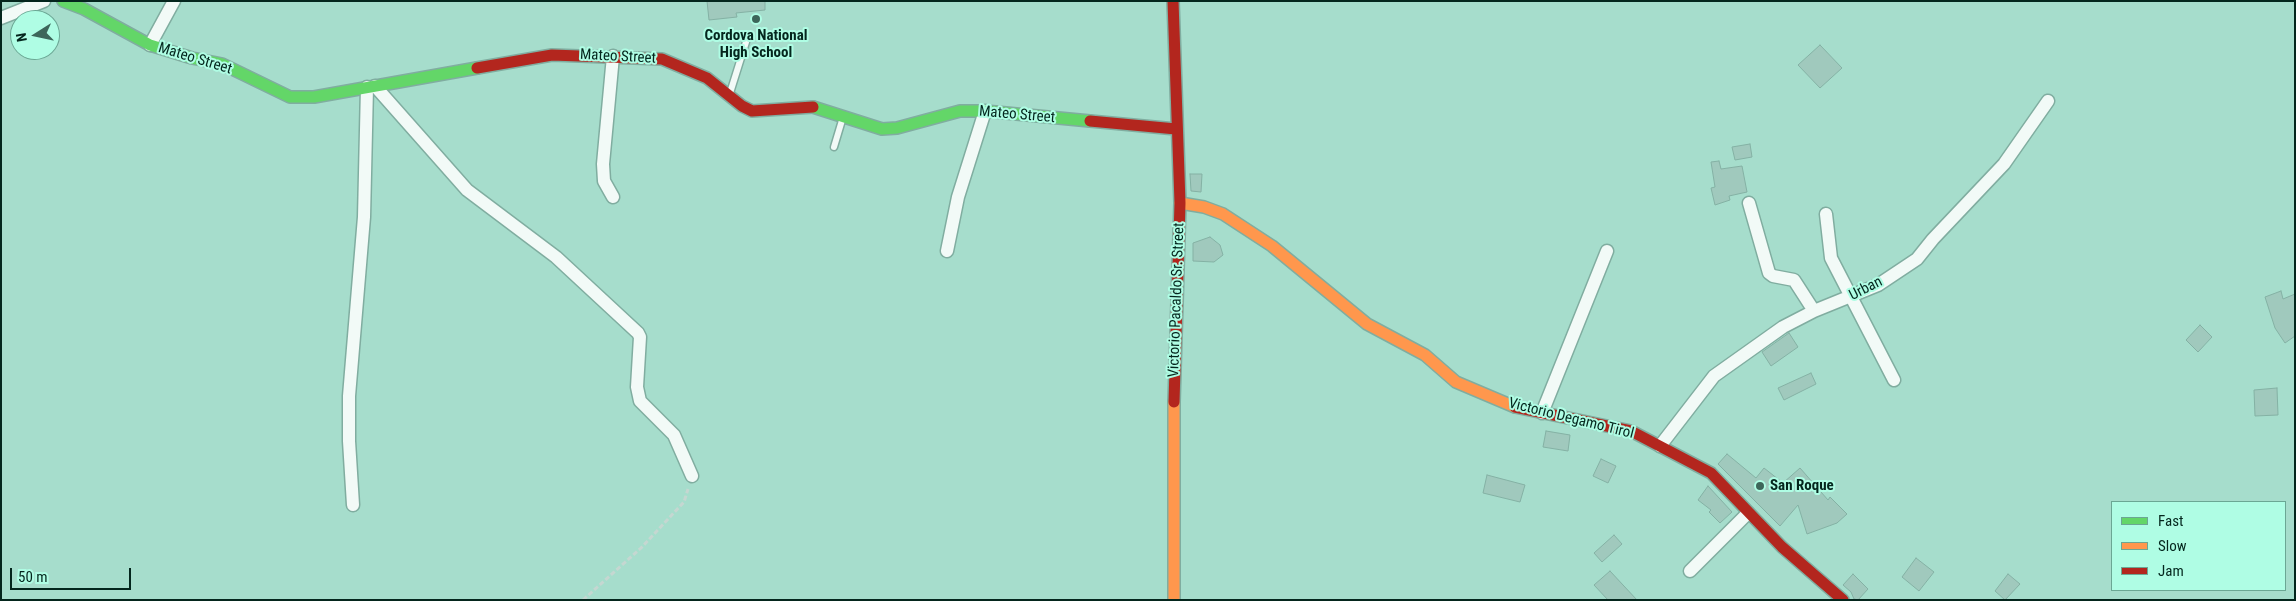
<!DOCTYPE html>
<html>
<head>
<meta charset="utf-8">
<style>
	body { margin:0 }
	#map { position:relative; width:2296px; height:601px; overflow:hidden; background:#a6ddcc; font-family:"Roboto Condensed",sans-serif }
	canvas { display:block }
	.frame { position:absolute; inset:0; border:2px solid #04261d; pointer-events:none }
	.legend { position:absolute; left:2111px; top:501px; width:175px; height:90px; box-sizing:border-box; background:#affde4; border:1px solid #6ba794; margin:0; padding:6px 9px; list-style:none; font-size:15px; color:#04261d }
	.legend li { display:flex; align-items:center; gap:10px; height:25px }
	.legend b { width:25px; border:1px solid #6ba794 }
	.north { position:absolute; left:10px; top:10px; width:50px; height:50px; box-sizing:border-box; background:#affde4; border:1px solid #6ba794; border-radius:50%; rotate:260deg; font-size:14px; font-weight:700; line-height:20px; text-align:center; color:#04261d }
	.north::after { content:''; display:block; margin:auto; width:18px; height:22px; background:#3d665a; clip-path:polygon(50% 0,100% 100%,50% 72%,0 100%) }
	.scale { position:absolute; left:10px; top:568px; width:121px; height:22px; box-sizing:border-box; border:2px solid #04261d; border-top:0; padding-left:6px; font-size:15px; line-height:18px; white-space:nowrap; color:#04261d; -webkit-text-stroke:4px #affde4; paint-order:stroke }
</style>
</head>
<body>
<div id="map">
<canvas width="2296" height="601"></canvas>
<div class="frame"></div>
<ul class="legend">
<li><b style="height:6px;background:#63d668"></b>Fast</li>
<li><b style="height:6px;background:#ff974d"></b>Slow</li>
<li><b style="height:6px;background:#b3261e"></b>Jam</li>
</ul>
<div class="north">N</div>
<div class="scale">50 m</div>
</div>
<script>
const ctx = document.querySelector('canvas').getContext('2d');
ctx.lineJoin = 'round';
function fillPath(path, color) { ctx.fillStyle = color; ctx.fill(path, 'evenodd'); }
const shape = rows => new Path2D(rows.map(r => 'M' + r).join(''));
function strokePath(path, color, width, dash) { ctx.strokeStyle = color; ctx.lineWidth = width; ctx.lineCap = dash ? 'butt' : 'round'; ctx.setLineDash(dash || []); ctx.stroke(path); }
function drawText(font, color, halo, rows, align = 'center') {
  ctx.font = font + ' "Roboto Condensed",sans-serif'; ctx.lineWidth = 4; ctx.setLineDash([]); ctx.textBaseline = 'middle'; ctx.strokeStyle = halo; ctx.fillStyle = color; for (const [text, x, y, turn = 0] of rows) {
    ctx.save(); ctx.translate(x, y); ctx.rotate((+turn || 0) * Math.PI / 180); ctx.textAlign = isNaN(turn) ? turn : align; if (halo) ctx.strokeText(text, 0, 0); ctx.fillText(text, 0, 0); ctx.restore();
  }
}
const building = shape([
	[707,1,765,1,765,10,736,13,737,17,709,20,707,1],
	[1820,45,1842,68,1820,88,1798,65,1820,45],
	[1750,144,1752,157,1735,160,1732,147,1750,144],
	[1719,161,1721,169,1742,166,1747,192,1729,196,1730,200,1715,205,1711,188,1715,187,1711,162,1719,161],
	[1190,174,1202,174,1201,192,1191,191,1190,174],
	[1210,237,1220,245,1223,255,1214,262,1193,261,1193,243,1210,237],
	[2281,291,2283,299,2295,294,2295,336,2285,343,2275,328,2265,297,2281,291],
	[2200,325,2212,337,2198,352,2186,340,2200,325],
	[1789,333,1798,347,1771,366,1762,352,1789,333],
	[1811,373,1816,384,1784,400,1778,388,1811,373],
	[2277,388,2278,415,2255,416,2254,390,2277,388],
	[1546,431,1570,435,1568,451,1543,447,1546,431],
	[1727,454,1756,478,1764,468,1783,483,1800,468,1828,500,1830,497,1847,514,1837,523,1807,534,1798,505,1780,526,1718,464,1727,454],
	[1601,459,1616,466,1608,483,1593,476,1601,459],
	[1487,475,1525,485,1520,502,1483,493,1487,475],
	[1708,486,1732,512,1720,523,1709,512,1711,510,1698,500,1708,486],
	[1614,535,1622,544,1602,562,1594,553,1614,535],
	[1916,558,1934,572,1919,591,1902,577,1916,558],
	[1610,571,1637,600,1608,600,1594,585,1610,571],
	[1853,574,1868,589,1858,600,1854,599,1851,592,1843,585,1853,574],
	[2008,574,2020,584,2005,600,1995,591,2008,574]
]);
fillPath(building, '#a0c9bd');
strokePath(building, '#84b1a4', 1);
const lane = shape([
	[730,93,746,42],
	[834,147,843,117]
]);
const street = shape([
	[1,18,44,1],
	[150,45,174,1],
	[613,56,603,164,604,181,613,197],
	[375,86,467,190,556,257,638,333,640,337,637,387,640,401,674,435,692,476],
	[1749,203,1769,273,1773,276,1794,280,1814,311],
	[1826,214,1831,258,1894,380],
	[947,251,958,197,985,111],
	[1542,413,1607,251],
	[1660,446,1714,376,1783,327,1814,311,1878,285,1917,259,1933,239,2004,164,2048,101],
	[353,505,349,441,349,396,364,217,367,87],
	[1690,571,1748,513]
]);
const fast = shape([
	[63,1,84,9,150,45,192,58,222,64,290,97,314,97,477,68],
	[813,107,882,129,897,128,960,111,985,111,1090,121]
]);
const slow = shape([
	[1180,203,1204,207,1223,214,1272,246,1367,324,1425,355,1456,382,1515,407],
	[1174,402,1174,600]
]);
const jam = shape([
	[1173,1,1180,203,1174,402],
	[477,68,552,55,662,59,707,78,742,106,752,111,813,107],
	[1090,121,1176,129],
	[1515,407,1631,431,1711,473,1782,547,1843,600]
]);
strokePath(lane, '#80ada0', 9);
strokePath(street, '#80ada0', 15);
strokePath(fast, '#80ada0', 14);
strokePath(slow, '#80ada0', 14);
strokePath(jam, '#80ada0', 14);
strokePath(shape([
	[583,600,641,548,684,502,688,489]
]), '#c5d7d1', 3, [5, 2.5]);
strokePath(lane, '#f2faf7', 6);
strokePath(street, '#f2faf7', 12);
strokePath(fast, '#63d668', 11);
strokePath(slow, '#ff974d', 11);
strokePath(jam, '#b3261e', 11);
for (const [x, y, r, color] of [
	[756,19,5,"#3d665a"],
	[1760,486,5,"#3d665a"]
]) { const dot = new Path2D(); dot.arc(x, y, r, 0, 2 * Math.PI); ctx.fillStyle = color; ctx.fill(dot); strokePath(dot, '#affde4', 2); }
drawText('bold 15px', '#04261d', '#affde4', [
	["Cordova National",756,36],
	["High School",756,53],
	["San Roque",1770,486,"left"]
]);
drawText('15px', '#04261d', '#affde4', [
	["Mateo Street",618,57,3],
	["Mateo Street",195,59,17],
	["Mateo Street",1017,115,5],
	["Urban",1866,289,-27],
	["Victorio Pacaldo Sr. Street",1177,300,-88],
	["Victorio Degamo Tirol",1571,419,14]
]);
</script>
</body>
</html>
